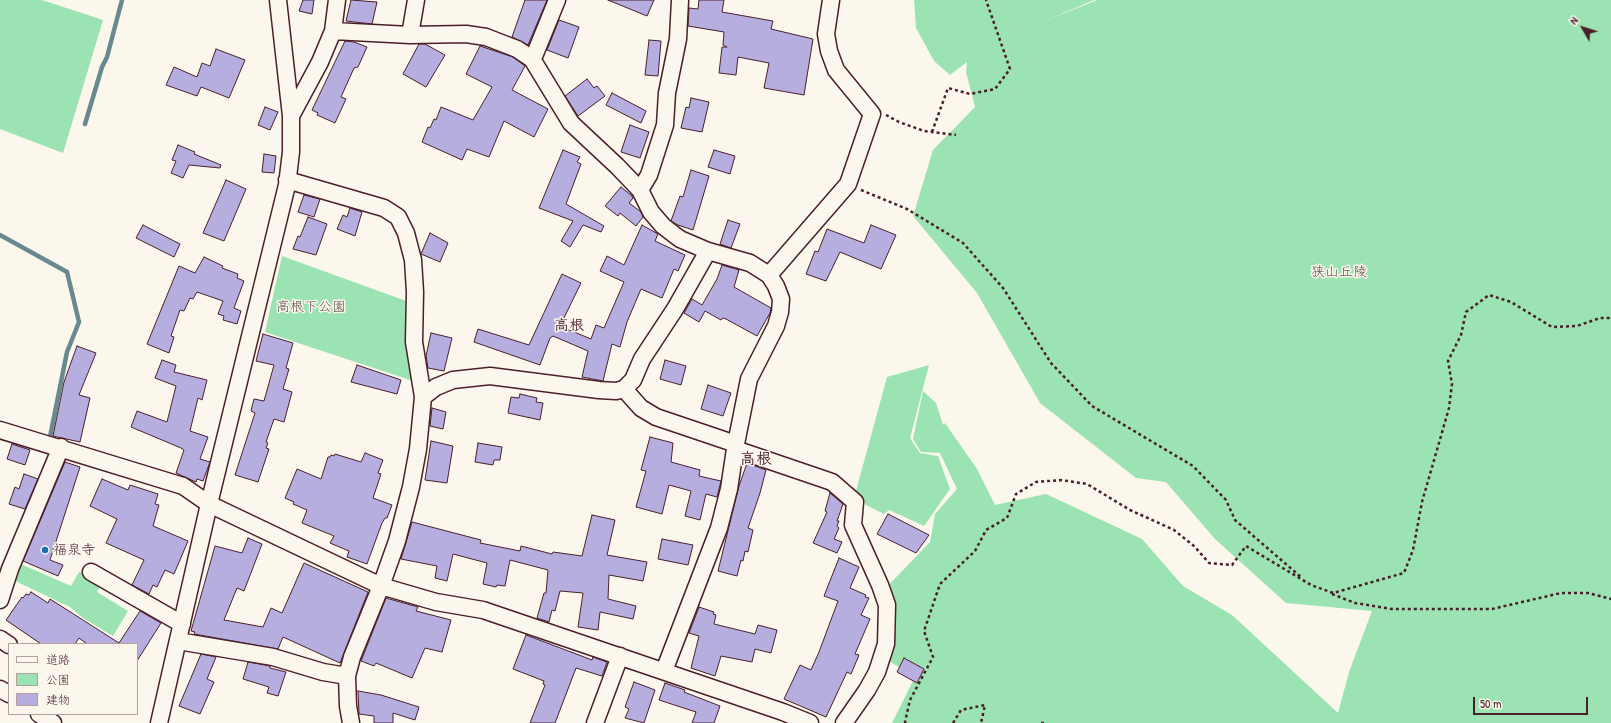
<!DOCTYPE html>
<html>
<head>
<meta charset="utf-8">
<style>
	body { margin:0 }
	#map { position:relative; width:1611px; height:723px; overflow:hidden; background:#fbf7ec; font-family:"Patrick Hand","Klee One",sans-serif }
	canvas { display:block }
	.legend { position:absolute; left:8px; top:643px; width:130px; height:72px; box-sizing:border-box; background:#fbf7ec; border:1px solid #b4a19f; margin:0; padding:5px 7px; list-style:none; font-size:12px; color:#4a1f2b }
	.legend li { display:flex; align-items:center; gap:8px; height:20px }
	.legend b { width:20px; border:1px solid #b4a19f }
	.north { position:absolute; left:1563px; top:8px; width:40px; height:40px; -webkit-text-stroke:3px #fbf7ec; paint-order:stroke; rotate:309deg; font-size:11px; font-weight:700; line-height:16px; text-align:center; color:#4a1f2b }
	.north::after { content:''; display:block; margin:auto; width:14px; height:18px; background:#4a1f2b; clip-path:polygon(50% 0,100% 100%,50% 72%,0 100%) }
	.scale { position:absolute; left:1473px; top:697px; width:115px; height:18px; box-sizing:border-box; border:2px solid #4a1f2b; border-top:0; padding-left:5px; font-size:12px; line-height:14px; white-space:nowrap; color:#4a1f2b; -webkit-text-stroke:3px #fbf7ec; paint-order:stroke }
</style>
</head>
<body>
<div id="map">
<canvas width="1611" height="723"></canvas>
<ul class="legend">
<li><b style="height:5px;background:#fbf7ec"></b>道路</li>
<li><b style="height:11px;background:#9be3b2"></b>公園</li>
<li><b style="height:11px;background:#b5aedf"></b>建物</li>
</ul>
<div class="north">N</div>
<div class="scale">50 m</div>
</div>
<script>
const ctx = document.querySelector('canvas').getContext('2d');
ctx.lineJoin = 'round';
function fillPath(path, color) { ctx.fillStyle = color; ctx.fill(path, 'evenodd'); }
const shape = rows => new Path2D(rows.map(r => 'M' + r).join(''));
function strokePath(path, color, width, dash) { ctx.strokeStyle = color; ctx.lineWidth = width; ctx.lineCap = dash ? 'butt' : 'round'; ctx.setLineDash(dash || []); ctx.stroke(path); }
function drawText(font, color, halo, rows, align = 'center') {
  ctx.font = font + ' "Patrick Hand","Klee One",sans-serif'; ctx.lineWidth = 3; ctx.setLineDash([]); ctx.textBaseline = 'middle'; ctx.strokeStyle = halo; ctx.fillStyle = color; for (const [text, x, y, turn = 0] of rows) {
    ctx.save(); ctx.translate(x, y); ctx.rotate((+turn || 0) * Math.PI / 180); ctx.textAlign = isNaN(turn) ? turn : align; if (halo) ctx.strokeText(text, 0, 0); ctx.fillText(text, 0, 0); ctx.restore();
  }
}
fillPath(shape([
	[0,0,42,0,103,20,63,153,0,129],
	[914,0,1094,0,1043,22,1097,0,1611,0,1611,723,892,723,915,677,884,658,882,592,930,542,935,514,957,489,940,453,921,452,913,439,923,391,936,403,943,425,945,423,977,469,995,505,1046,494,1142,539,1183,586,1232,615,1338,713,1349,672,1372,611,1286,603,1215,539,1166,482,1136,478,1040,403,977,293,913,216,933,150,975,107,966,72,967,62,950,75,934,61,916,28],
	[282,256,409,302,406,338,413,381,265,332],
	[929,365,910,438,920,453,938,456,950,489,924,526,889,510,884,514,866,505,856,491,887,377],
	[16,562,71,586,79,572,89,575,102,583,97,592,128,611,113,636,83,618,70,607,11,579]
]), '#9be3b2');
strokePath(shape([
	[85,124,102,67,107,57,122,0],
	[0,235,67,272,79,322,67,352,49,442]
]), '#698991', 4.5);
const building = shape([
	[303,0,314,0,312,14,299,11,303,0],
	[351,0,377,2,372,24,346,21,351,0],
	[525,0,547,0,528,45,512,37,525,0],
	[608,0,654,0,647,16,608,0],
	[699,0,724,0,722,12,773,21,771,29,813,39,804,95,764,88,769,63,738,57,736,75,719,73,722,47,727,47,723,45,724,32,688,26,689,8,698,9,699,0],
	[559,20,579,27,568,58,547,50,559,20],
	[649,40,661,41,658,76,645,75,649,40],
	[345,41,354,42,367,47,358,67,354,68,341,97,346,99,335,123,317,115,318,113,312,110,345,41],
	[419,44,425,44,445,55,426,87,403,74,419,44],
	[480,46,513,57,525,66,512,90,548,109,534,137,504,121,489,157,467,149,462,160,422,142,428,127,430,128,434,119,436,120,441,107,473,120,492,87,466,74,480,46],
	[216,49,245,60,229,98,201,87,197,96,166,85,174,67,197,77,202,63,210,66,216,49],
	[587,79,594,88,597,86,605,96,578,116,565,96,587,79],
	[612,93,646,111,641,123,606,105,612,93],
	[691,98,709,102,702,132,681,128,686,107,689,108,691,98],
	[265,107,278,112,270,130,258,125,265,107],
	[630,125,649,132,640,158,621,152,630,125],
	[178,145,195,152,194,154,221,165,220,168,189,165,183,178,171,173,176,161,172,160,178,145],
	[563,150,580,157,577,162,581,164,566,204,604,226,601,232,583,225,570,247,561,241,573,221,539,208,563,150],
	[714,150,735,156,730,174,708,167,714,150],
	[264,154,276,156,274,173,262,172,264,154],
	[691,170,709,176,693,230,678,225,671,221,680,196,683,197,691,170],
	[226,180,246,189,224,241,203,233,226,180],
	[621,187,632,196,633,198,629,203,641,212,643,217,636,226,620,213,618,216,605,206,621,187],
	[304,195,320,199,314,217,298,212,304,195],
	[350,208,362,212,355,236,337,229,343,215,347,217,350,208],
	[308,217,327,224,316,255,293,249,298,236,300,237,308,217],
	[728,220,740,224,731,248,720,244,728,220],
	[143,225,180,244,174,257,136,238,143,225],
	[642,225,658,234,655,241,685,255,678,271,674,269,662,298,641,289,627,322,620,347,612,344,603,381,582,377,588,351,553,336,550,338,540,365,474,342,478,329,529,345,562,274,581,283,560,326,591,339,596,325,604,328,624,282,600,271,607,256,624,265,642,225],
	[871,225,896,235,881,269,840,252,826,281,806,274,815,251,818,252,827,229,864,243,871,225],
	[430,233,448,243,440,262,421,254,430,233],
	[204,257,223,266,222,268,238,274,237,278,244,281,234,308,241,311,237,324,223,320,224,316,218,314,223,301,197,292,193,299,190,298,184,311,180,310,171,336,174,337,169,353,147,344,179,266,195,273,204,257],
	[722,265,739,270,734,287,771,308,770,313,757,336,726,319,723,318,721,320,705,311,699,322,684,313,692,299,702,305,717,279,722,265],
	[431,333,452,338,444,371,428,368,426,356,431,333],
	[263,334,293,343,286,368,289,369,283,389,292,392,284,422,274,419,266,442,268,443,266,448,269,449,258,482,235,475,255,413,251,411,254,399,264,401,274,365,256,361,263,334],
	[77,346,96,353,79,395,90,398,80,442,53,436,64,382,77,346],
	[162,360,176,365,174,372,207,380,202,400,198,398,190,431,208,437,200,459,210,462,203,481,197,479,196,482,176,473,184,450,181,448,131,427,137,411,167,422,176,386,155,378,162,360],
	[665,360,686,366,681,385,660,379,665,360],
	[357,365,401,380,397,394,351,382,357,365],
	[708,385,731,393,723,416,701,409,708,385],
	[520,394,537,398,536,402,543,403,540,420,508,413,511,397,519,398,520,394],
	[432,408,446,412,443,429,430,426,432,408],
	[650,437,673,443,671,462,700,470,699,476,721,481,717,497,706,494,700,520,685,516,691,491,669,485,662,514,636,507,646,471,641,470,650,437],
	[431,441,453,446,447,483,425,480,431,441],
	[478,443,502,447,500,460,494,460,493,465,475,462,478,443],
	[12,444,30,450,25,465,7,459,12,444],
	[365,453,383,460,378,473,381,474,373,498,392,505,387,518,385,518,382,523,367,564,347,557,349,551,330,543,334,536,302,523,307,510,293,504,294,502,285,498,297,469,321,479,328,457,330,457,331,455,334,456,335,454,361,462,365,453],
	[65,462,80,467,50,560,63,565,58,576,23,561,65,462],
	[747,463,766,470,760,493,748,528,753,530,748,552,745,551,743,561,741,560,737,576,718,571,739,486,747,463],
	[24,474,38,479,25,509,9,504,15,487,19,489,24,474],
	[102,479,128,490,130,485,158,494,155,504,159,505,153,526,188,541,174,574,165,570,157,587,153,585,149,594,132,585,144,560,106,543,117,519,90,506,102,479],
	[830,493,843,504,837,521,839,521,837,526,839,528,834,539,842,542,837,553,813,543,827,512,825,511,830,493],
	[888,514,929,535,916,553,877,534,888,514],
	[592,515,615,520,607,555,647,562,643,581,609,575,608,599,636,606,633,619,600,612,598,630,578,627,583,593,560,591,555,611,552,610,549,622,537,618,544,593,546,593,548,570,510,560,505,586,497,585,496,587,483,584,487,563,453,554,447,581,435,578,437,566,401,559,412,522,481,540,480,543,520,551,521,546,552,554,553,552,582,556,592,515],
	[248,538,262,544,244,591,237,588,224,620,263,627,271,608,282,613,304,563,368,592,340,663,283,637,278,649,194,634,195,632,191,631,215,546,242,553,248,538],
	[662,539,693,545,688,565,658,559,662,539],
	[839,558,859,567,850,588,866,595,865,597,869,598,861,615,870,619,855,654,859,655,851,674,847,672,826,717,784,699,800,665,811,670,819,652,838,601,824,596,839,558],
	[31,592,48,603,50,599,119,643,140,611,161,623,137,661,137,644,87,644,79,638,75,644,41,644,6,620,22,597,23,598,26,594,29,595,31,592],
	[386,598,418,607,416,611,451,620,442,652,425,648,412,678,376,663,374,666,361,661,386,598],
	[699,607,714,612,713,614,716,615,714,624,755,634,758,625,777,630,771,653,755,649,752,662,721,656,715,676,691,668,699,636,689,633,699,607],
	[526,635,592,660,593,657,607,662,602,676,576,668,555,723,530,723,545,685,543,684,544,681,513,669,526,635],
	[201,654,216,657,207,679,214,682,200,714,179,706,201,654],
	[904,658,924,669,917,683,897,672,904,658],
	[248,662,270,666,270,668,286,672,278,696,267,693,269,687,243,679,248,662],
	[634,682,655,690,644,723,625,718,629,709,625,707,634,682],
	[665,683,685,690,684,692,720,706,714,723,692,723,696,712,659,700,665,683],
	[358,691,381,695,419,707,415,720,393,713,393,723,374,723,374,716,359,714,358,691]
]);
fillPath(building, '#b5aedf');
strokePath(building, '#4a1f2b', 1);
const minor = shape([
	[333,31,410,35,466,34,486,37,517,49,532,59,571,123,617,166,640,190,651,212,663,226,680,239,708,251,750,263,769,275,776,286,781,299,780,312,776,326,749,379,735,449,729,489,719,528,664,671],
	[410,35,416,0],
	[532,59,535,54,557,0],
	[291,116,320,62,333,31,337,0],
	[287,180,384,208,398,217,406,233,413,260,415,292,414,342,423,397,418,449,411,487,397,541,381,586,352,657,347,676,348,706,351,723],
	[640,190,649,175,665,125,667,93,678,39,680,0],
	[769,275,848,184,872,114,836,70,829,51,826,34,831,0],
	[624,389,641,408,656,417,736,444],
	[423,397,436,387,453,380,490,376,599,390,616,391,624,389,633,380,642,359,675,309,708,251],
	[0,430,183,486,209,504,381,586,436,602,483,610,783,712,810,723],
	[735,449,832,482,855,502,853,525,880,585,887,605,886,644,877,672,867,690,844,723],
	[91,572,182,624],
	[0,600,10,569,61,447],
	[0,639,9,645],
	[178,641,273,657,323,672,347,676],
	[0,689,9,694],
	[39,714,53,723],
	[159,723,209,504,287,185,291,152,291,116,278,0],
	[595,723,620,656]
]);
strokePath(minor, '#4a1f2b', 19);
strokePath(shape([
	[886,115,899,122,924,131,956,135],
	[932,132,948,88,970,94,995,89,1010,69,986,0],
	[861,190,907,209,963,243,1003,288,1051,363,1092,406,1193,466,1226,500,1235,520,1302,578],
	[1332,594,1355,603,1392,609,1492,609,1561,593,1588,593,1611,599],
	[906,723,905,722,910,700,933,657,924,631,940,584,975,551,986,530,1007,518,1016,494,1036,482,1061,480,1087,484,1130,510,1174,530,1194,546,1209,563,1232,565,1246,546,1311,585,1333,593,1404,573,1413,550,1422,502,1449,408,1452,384,1448,361,1461,335,1466,312,1489,295,1511,302,1552,327,1577,326,1600,318,1611,318],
	[953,723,961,710,985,705,981,723],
	[1041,723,1046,723]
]), '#4a1f2b', 2.5, [3, 3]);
strokePath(minor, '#fbf7ec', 16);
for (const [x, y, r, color] of [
	[45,550,4,"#1f6fb2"]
]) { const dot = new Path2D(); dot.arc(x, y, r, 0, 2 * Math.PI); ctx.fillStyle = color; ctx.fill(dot); strokePath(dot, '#fbf7ec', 1.5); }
drawText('14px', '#5e504d', '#fbf7ec', [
	["狭山丘陵",1339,272],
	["高根下公園",311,307]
]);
drawText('14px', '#4a1f2b', '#fbf7ec', [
	["福泉寺",53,550]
], 'left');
drawText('bold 15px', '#4a1f2b', '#fbf7ec', [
	["高根",569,326]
]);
drawText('bold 16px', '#4a1f2b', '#fbf7ec', [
	["高根",756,460]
]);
</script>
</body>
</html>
